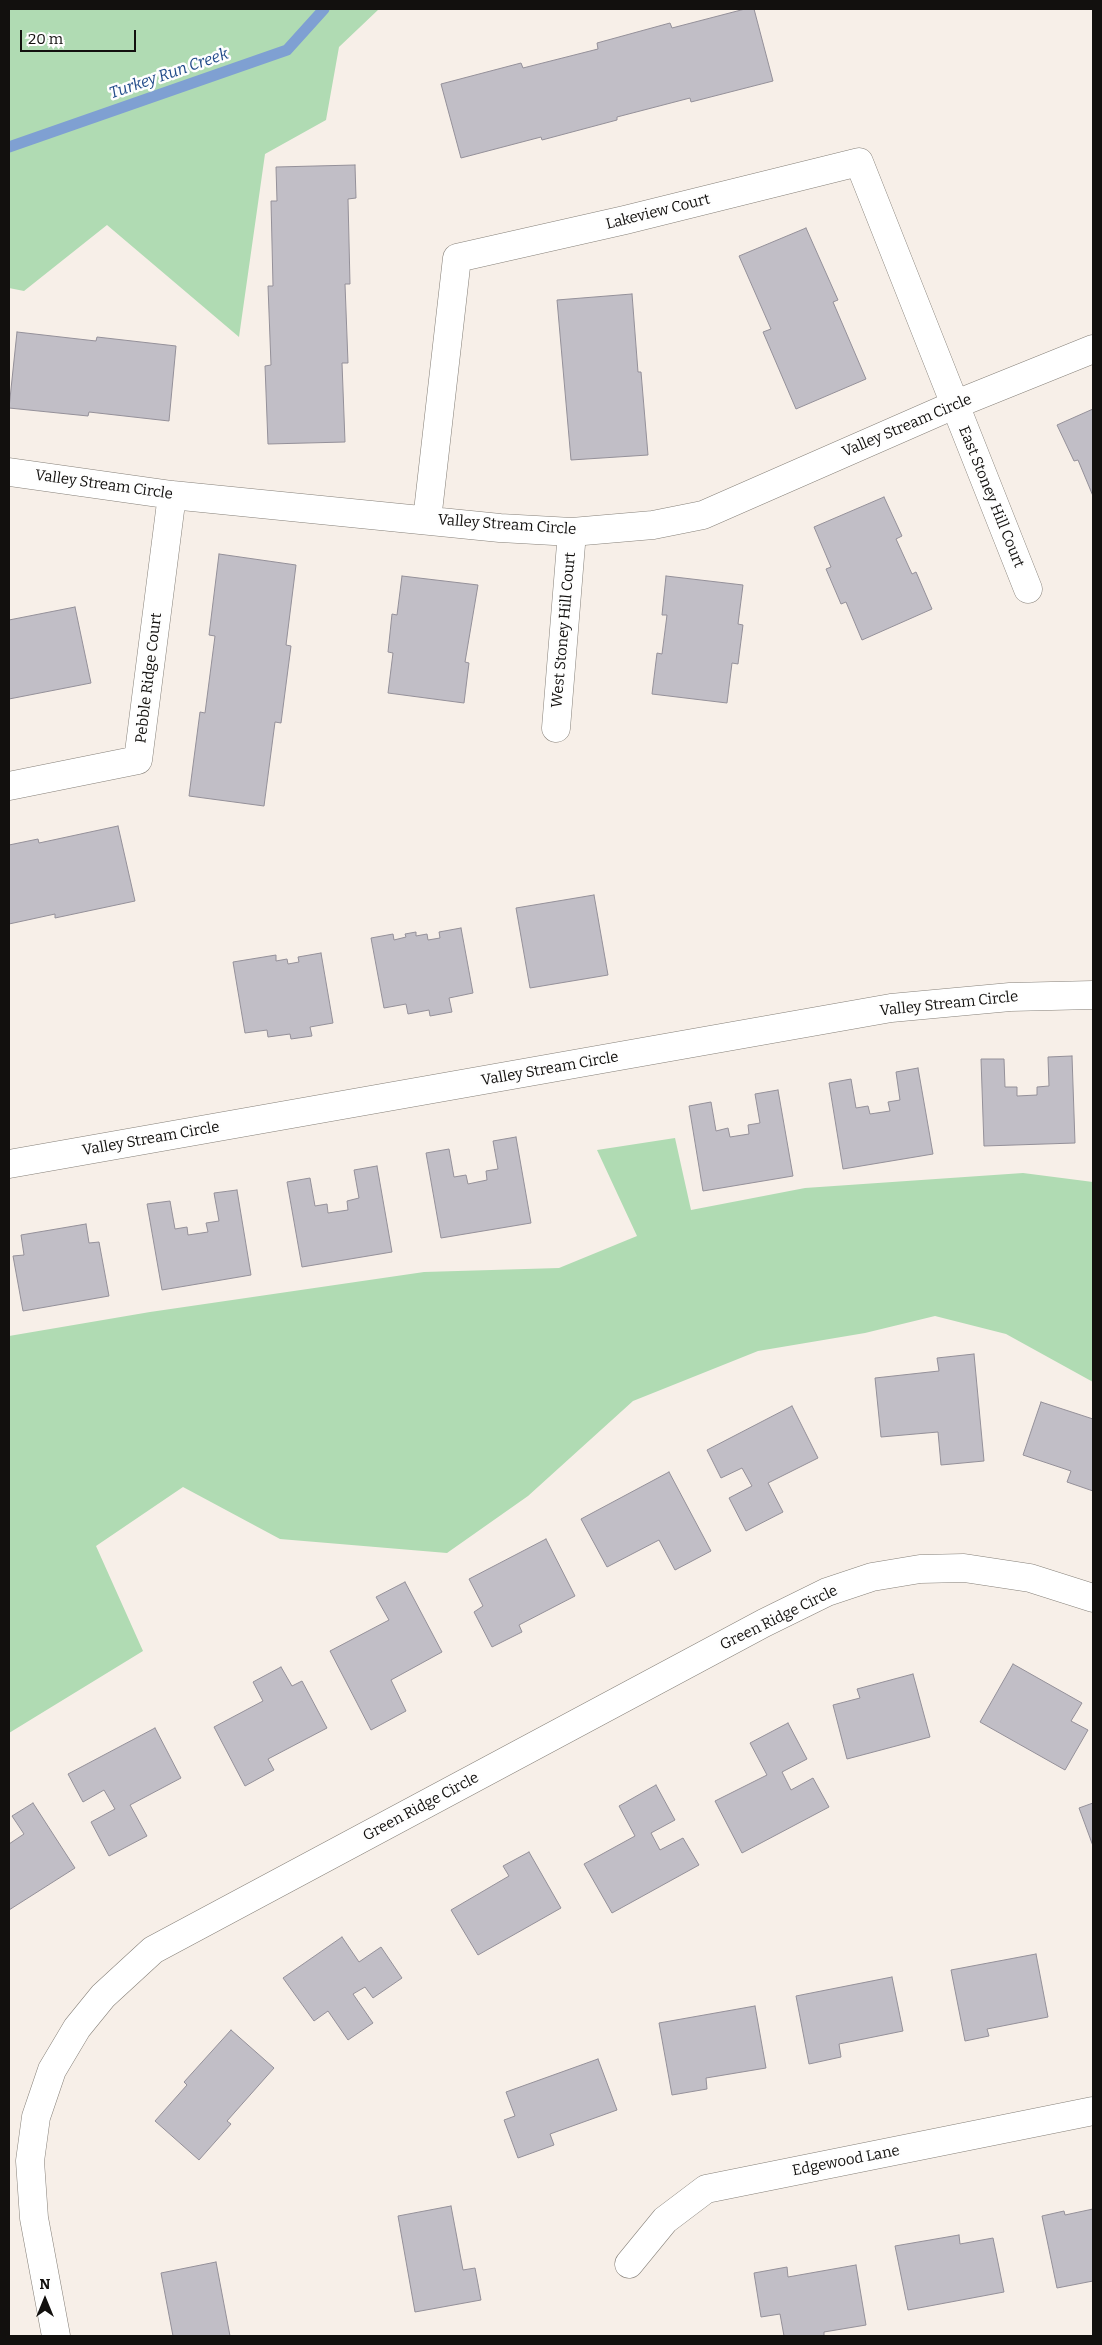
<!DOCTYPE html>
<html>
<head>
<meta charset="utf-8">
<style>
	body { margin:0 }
	#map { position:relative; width:1102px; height:2345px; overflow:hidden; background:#f7efe8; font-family:Bitter,serif }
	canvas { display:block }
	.frame { position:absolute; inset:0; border:10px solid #12100e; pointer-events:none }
	.north { position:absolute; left:20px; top:2275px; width:50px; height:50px; -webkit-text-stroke:4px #fefefe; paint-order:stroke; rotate:0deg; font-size:14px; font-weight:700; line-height:20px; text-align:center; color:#12100e }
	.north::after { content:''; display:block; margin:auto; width:18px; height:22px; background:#12100e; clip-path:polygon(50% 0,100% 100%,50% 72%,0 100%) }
	.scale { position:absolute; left:20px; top:30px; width:116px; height:22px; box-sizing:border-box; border:2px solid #12100e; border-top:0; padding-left:6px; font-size:15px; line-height:18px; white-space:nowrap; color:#12100e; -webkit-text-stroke:4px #fefefe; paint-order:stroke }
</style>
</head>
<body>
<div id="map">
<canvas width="1102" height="2345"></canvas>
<div class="frame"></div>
<div class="north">N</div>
<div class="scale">20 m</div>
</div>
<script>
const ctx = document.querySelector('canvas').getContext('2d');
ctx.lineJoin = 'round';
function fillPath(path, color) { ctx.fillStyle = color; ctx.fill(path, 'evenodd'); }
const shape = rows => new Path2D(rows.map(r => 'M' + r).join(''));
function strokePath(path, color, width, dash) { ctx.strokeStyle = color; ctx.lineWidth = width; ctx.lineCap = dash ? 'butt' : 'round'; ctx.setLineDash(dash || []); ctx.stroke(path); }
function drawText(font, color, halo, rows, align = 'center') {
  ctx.font = font + ' Bitter,serif'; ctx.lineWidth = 5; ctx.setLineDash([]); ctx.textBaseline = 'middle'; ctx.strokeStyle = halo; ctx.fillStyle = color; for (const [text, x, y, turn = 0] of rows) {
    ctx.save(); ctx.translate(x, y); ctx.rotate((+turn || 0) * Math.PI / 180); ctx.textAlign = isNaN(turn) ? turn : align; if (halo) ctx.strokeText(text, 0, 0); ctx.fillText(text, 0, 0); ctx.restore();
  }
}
fillPath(shape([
	[9,9,379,9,339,47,326,120,265,154,239,337,107,225,24,291,9,288],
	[675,1138,691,1210,805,1188,1023,1173,1093,1182,1093,1382,1006,1334,935,1316,865,1333,758,1351,633,1401,528,1496,447,1553,280,1539,183,1487,96,1546,143,1651,9,1733,9,1336,150,1312,424,1272,559,1268,637,1236,597,1150]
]), '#b0dbb3');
strokePath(shape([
	[9,147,287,50,324,9]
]), '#7fa0d2', 11);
const building = shape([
	[745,9,754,9,773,81,691,102,690,98,617,117,617,120,542,140,541,137,461,158,441,84,521,63,523,68,598,49,597,43,670,23,672,28,745,9],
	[355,165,356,198,348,199,350,284,345,284,348,363,342,363,345,442,268,444,265,366,271,365,268,286,273,286,271,201,277,201,276,167,355,165],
	[806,228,838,300,833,302,866,379,796,409,763,332,771,329,739,256,806,228],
	[632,294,638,372,641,372,648,455,571,460,557,300,632,294],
	[17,332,96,341,97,337,176,346,169,421,89,412,88,416,9,408,17,332],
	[1093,409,1093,496,1078,460,1074,461,1057,425,1093,409],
	[884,497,902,536,896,539,912,574,916,572,932,609,862,640,846,602,841,604,826,569,831,567,814,527,884,497],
	[219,554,296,565,286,645,291,646,281,723,275,722,264,806,189,796,200,712,205,713,215,636,209,635,219,554],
	[402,576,478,585,465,662,469,663,464,703,388,693,393,653,388,652,392,614,397,615,402,576],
	[666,576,743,585,738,624,743,625,738,664,732,663,727,703,652,694,657,653,662,654,667,615,662,615,666,576],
	[75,607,91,683,9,699,9,620,75,607],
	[118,826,135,901,55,918,55,914,9,924,9,845,38,839,39,843,118,826],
	[594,895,608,975,530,988,516,908,594,895],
	[461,928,473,993,449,998,452,1012,430,1016,429,1010,408,1014,406,1004,384,1008,371,938,393,934,394,940,406,937,405,934,416,932,416,936,427,934,428,940,440,938,439,932,461,928],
	[321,953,333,1023,310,1027,312,1036,291,1039,290,1034,268,1037,267,1030,245,1033,233,962,276,955,276,961,287,959,288,964,299,962,298,957,321,953],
	[1072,1056,1075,1143,984,1146,981,1059,1004,1059,1005,1087,1017,1087,1017,1096,1037,1095,1037,1087,1049,1086,1048,1057,1072,1056],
	[918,1068,933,1154,843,1169,829,1083,851,1079,856,1108,868,1106,870,1114,890,1111,888,1102,900,1100,896,1072,918,1068],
	[778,1090,793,1176,703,1191,689,1106,711,1102,716,1131,728,1128,730,1137,749,1134,748,1125,760,1123,755,1094,778,1090],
	[516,1137,531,1223,441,1238,426,1153,449,1149,454,1177,466,1175,468,1184,487,1180,486,1171,498,1169,493,1141,516,1137],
	[377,1166,392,1252,302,1267,287,1182,310,1178,315,1206,327,1204,328,1213,348,1210,347,1201,359,1198,354,1170,377,1166],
	[237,1190,251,1275,162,1290,147,1204,170,1201,175,1229,187,1227,188,1235,208,1232,206,1223,219,1221,214,1193,237,1190],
	[86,1224,89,1243,99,1242,109,1296,23,1311,13,1256,24,1255,21,1235,86,1224],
	[974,1354,984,1461,941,1465,938,1432,881,1437,875,1378,939,1371,937,1358,974,1354],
	[1041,1402,1093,1419,1093,1491,1067,1482,1071,1471,1023,1455,1041,1402],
	[792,1406,818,1458,768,1483,783,1512,746,1531,729,1498,752,1486,742,1468,721,1478,707,1450,792,1406],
	[669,1472,711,1551,675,1570,659,1540,607,1567,581,1519,669,1472],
	[546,1539,575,1596,519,1625,522,1632,492,1647,474,1612,483,1606,469,1579,546,1539],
	[405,1582,442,1652,391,1680,406,1711,371,1730,330,1651,389,1620,376,1597,405,1582],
	[1013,1664,1082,1703,1071,1721,1088,1730,1065,1770,980,1722,1013,1664],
	[281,1667,292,1686,302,1681,327,1728,268,1759,274,1770,245,1786,214,1727,263,1701,253,1682,281,1667],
	[913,1674,930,1737,847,1759,833,1705,860,1698,857,1689,913,1674],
	[788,1723,807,1759,782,1772,791,1790,813,1778,829,1807,742,1853,715,1801,767,1775,750,1743,788,1723],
	[155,1728,181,1778,130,1805,147,1836,109,1856,91,1822,115,1809,104,1790,83,1802,68,1774,155,1728],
	[656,1785,675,1820,651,1833,660,1850,683,1838,699,1865,612,1913,584,1864,635,1836,619,1806,656,1785],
	[33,1803,75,1868,9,1910,9,1844,24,1834,12,1816,33,1803],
	[1093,1803,1093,1846,1079,1808,1093,1803],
	[529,1852,561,1908,478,1955,451,1910,509,1876,503,1866,529,1852],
	[342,1937,359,1962,381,1947,402,1978,373,1998,365,1987,353,1994,373,2023,348,2040,328,2011,314,2021,283,1978,342,1937],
	[1036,1954,1048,2017,987,2029,989,2036,965,2041,951,1970,1036,1954],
	[892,1977,903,2031,839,2044,841,2057,809,2064,796,1996,892,1977],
	[755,2006,766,2068,706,2078,707,2089,672,2095,659,2023,755,2006],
	[231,2030,274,2068,227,2121,231,2124,199,2160,155,2121,187,2085,184,2082,231,2030],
	[598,2059,617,2110,550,2134,554,2145,518,2158,504,2120,515,2116,506,2092,598,2059],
	[451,2206,463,2270,475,2268,481,2300,415,2312,398,2216,451,2206],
	[1093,2209,1093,2281,1057,2288,1042,2216,1064,2211,1065,2215,1093,2209],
	[959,2235,960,2244,993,2238,1004,2292,908,2310,895,2246,959,2235],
	[216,2262,230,2336,173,2336,161,2273,216,2262],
	[856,2265,866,2325,824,2332,824,2336,784,2336,780,2314,761,2317,754,2273,787,2267,788,2277,856,2265]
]);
fillPath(building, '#c1bec6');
strokePath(building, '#949099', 1);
const minor = shape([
	[9,472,172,495,500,528,572,532,653,525,703,515,954,405,1093,349],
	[427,520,457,258,625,220,859,162,1028,589],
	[556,728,572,532],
	[9,786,138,760,172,495],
	[9,1164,891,1008,1010,997,1093,995],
	[629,2264,665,2220,706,2189,1093,2111],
	[56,2336,34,2218,30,2161,36,2117,52,2070,77,2028,103,1996,153,1950,764,1623,827,1592,872,1577,920,1569,964,1568,1030,1578,1093,1598]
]);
strokePath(minor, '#868079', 29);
strokePath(minor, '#fff', 28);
drawText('15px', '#12100e', '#fefefe', [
	["Lakeview Court",658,212,-14],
	["Valley Stream Circle",907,426,-23],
	["Valley Stream Circle",104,485,8],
	["East Stoney Hill Court",991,497,68],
	["Valley Stream Circle",507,525,4],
	["West Stoney Hill Court",564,630,-85],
	["Pebble Ridge Court",149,678,-83],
	["Valley Stream Circle",949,1004,-6],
	["Valley Stream Circle",550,1069,-10],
	["Valley Stream Circle",151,1139,-10],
	["Green Ridge Circle",779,1618,-26],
	["Green Ridge Circle",421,1807,-28],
	["Edgewood Lane",846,2161,-11]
]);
drawText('italic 16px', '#224c8a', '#fefefe', [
	["Turkey Run Creek",169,74,-19]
]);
</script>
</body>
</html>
